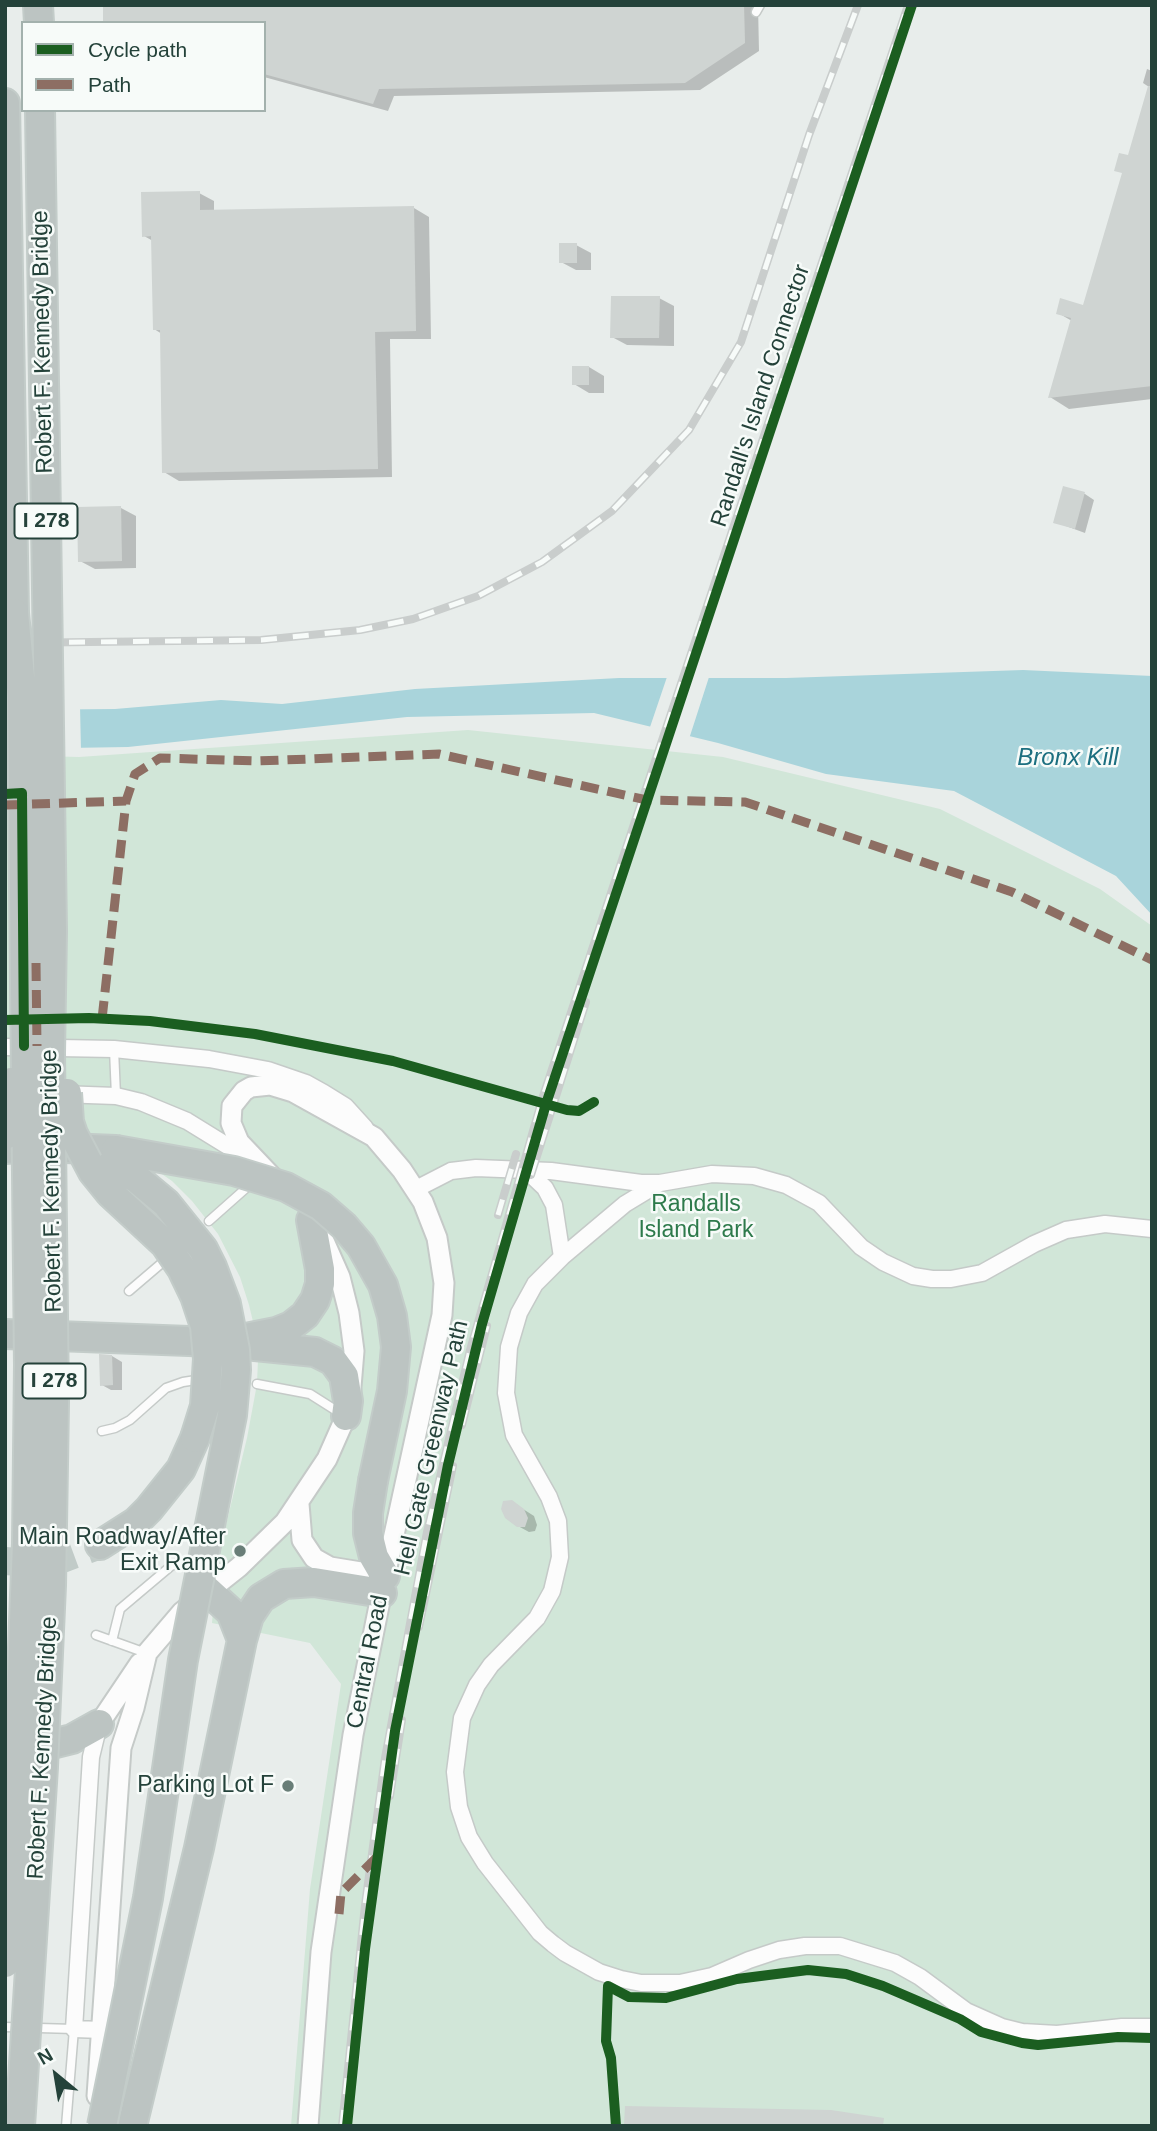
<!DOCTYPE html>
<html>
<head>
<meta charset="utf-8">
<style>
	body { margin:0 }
	#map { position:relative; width:1157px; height:2131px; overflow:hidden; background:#e8edeb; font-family:Arial,sans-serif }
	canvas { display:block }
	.frame { position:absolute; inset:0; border:7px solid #24423a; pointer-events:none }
	.legend { position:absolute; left:21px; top:21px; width:245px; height:91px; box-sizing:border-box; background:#f7fbf9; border:2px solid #a3b1ad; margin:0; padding:9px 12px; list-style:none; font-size:21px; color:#24423a }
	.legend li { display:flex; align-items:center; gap:14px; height:35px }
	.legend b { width:35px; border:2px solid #a3b1ad }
	.north { position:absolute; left:21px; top:2040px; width:70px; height:70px; -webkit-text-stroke:5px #f7fbf9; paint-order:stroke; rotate:330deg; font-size:19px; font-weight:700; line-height:28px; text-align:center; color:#24423a }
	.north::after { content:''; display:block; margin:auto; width:24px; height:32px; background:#24423a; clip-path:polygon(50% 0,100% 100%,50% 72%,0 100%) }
</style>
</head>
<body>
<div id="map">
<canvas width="1157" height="2131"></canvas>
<div class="frame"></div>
<ul class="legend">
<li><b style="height:9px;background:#1b5e20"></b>Cycle path</li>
<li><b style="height:9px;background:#8d6e63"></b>Path</li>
</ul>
<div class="north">N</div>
</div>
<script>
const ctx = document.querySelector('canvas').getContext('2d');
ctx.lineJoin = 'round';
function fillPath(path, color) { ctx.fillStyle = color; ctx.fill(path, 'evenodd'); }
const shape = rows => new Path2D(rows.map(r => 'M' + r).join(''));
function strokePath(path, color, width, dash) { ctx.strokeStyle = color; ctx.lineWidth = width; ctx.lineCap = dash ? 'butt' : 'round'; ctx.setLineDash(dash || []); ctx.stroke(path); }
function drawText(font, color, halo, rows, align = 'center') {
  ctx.font = font + ' Arial,sans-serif'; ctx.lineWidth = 5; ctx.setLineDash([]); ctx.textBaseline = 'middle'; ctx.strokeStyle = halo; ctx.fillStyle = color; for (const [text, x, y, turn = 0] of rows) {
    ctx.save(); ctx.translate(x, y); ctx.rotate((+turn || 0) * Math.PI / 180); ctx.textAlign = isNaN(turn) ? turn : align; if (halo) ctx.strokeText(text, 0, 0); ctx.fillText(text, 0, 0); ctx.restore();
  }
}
fillPath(shape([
	[468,730,723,757,940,809,1100,889,1152,926,1152,2126,291,2126,310,1889,341,1684,310,1643,212,1623,217,1562,247,1438,257,1384,258,1359,255,1330,249,1305,240,1277,218,1234,192,1201,172,1181,128,1151,90,1134,5,1110,5,755,79,757]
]), '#d1e6d8');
fillPath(shape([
	[1023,670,1152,676,1152,915,1116,876,954,791,826,774,718,743,594,713,407,717,128,747,5,749,5,710,115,709,221,700,282,704,415,689,619,678,786,678]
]), '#a9d4db');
fillPath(shape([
	[668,674,710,674,689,739,649,730],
	[5,706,80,706,81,751,5,753]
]), '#e8edeb');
fillPath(shape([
	[104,5,758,5,759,51,700,90,394,96,388,111,264,77,264,23],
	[1147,69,1152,71,1152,399,1069,409,1050,397,1072,321,1058,313,1084,307,1149,87,1143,83],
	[199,193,214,201,214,212,414,208,429,217,431,339,390,339,392,477,179,481,164,472,162,334,154,329,153,241,144,236],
	[576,245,591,253,591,270,576,270,561,262],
	[659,298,674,306,674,346,627,345,612,337],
	[589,367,604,376,604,393,589,393,574,384],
	[1065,488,1085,494,1094,500,1085,533,1055,522],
	[121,508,136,516,136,568,95,569,80,561],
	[112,1356,122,1362,122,1390,111,1390,102,1385],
	[5,1364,7,1365,5,1437],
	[512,1502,534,1516,537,1525,535,1531,529,1532,518,1526]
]), '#0003');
fillPath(shape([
	[103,5,744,5,745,43,685,83,379,89,373,104,264,74,264,23,103,23],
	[1148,86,1152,86,1152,386,1048,398,1071,318,1056,314,1060,298,1083,305,1122,173,1114,171,1119,153,1128,155],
	[200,191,200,210,414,206,416,331,375,332,378,469,162,473,160,330,153,330,151,236,142,237,141,192],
	[559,243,577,243,577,263,559,263],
	[611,296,660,296,659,338,610,338],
	[572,366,589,366,589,385,572,385],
	[1063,486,1085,492,1075,529,1053,523],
	[121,506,122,561,78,562,77,507],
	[99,1354,112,1355,113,1385,100,1386],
	[512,1500,524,1509,528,1518,525,1527,517,1527,505,1518,501,1509,503,1501],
	[625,2106,831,2110,884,2118,883,2126,624,2126]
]), '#cfd4d2');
strokePath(shape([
	[5,1561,32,1563,62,1559,100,1545]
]), '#c1cbc8', 28, [28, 14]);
const service = shape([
	[756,12,760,5],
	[114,1049,116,1096],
	[209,1221,253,1182],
	[129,1291,163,1262],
	[257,1384,310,1394,340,1413],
	[102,1431,115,1428,130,1420,166,1388,183,1382,196,1380],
	[96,1635,146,1653],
	[112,1641,120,1609,171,1566,181,1562,232,1570],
	[5,2027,74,2029,66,2126]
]);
const minor = shape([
	[5,1047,114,1049,209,1059,268,1070,306,1083,324,1093,345,1106,365,1128],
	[60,1094,116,1096,141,1102,187,1121,247,1158],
	[526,1170,545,1188,554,1205,562,1257,535,1284,519,1313,509,1347,506,1393,514,1435,549,1497,558,1521,560,1557,552,1591,537,1618,491,1665,477,1685,462,1718,455,1772,459,1807,469,1837,485,1863,540,1933,553,1944,565,1953,599,1972,621,1979,641,1983,680,1983,712,1976,749,1960,779,1950,805,1946,840,1946,895,1963,920,1977,966,2011,1002,2027,1022,2032,1057,2034,1122,2027,1152,2027],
	[416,1189,451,1171,476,1168,551,1171,641,1183,660,1183,712,1174,754,1176,786,1185,819,1203,861,1247,883,1262,913,1276,932,1279,951,1279,982,1273,1034,1244,1066,1230,1105,1224,1152,1229],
	[562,1257,625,1204,658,1184],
	[99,1724,91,1757,74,2029,102,2030]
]);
const tertiary = shape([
	[277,1182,239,1142,231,1123,232,1106,244,1091,251,1087,270,1085,293,1092,374,1137,402,1170,423,1202,437,1238,444,1283,442,1315,385,1576,353,1735,321,1952,308,2126],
	[299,1504,302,1540,314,1558,330,1567,385,1576],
	[99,1724,140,1663],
	[97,2096,121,1748,134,1708,147,1653,182,1612,239,1567,285,1522,327,1459,346,1416,350,1399,354,1351,349,1313,340,1277,321,1234]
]);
const motorway = shape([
	[38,5,39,23],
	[5,103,14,613],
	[5,1149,40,1147,116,1150],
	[5,1334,215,1342,315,1352,333,1361,344,1376,348,1401,346,1416],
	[246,1338,276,1332,291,1326,305,1315,315,1300,320,1284,320,1269,311,1220],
	[373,1481,368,1513,368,1533,374,1557,385,1576],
	[100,1545,136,1522,149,1509,181,1469,195,1438],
	[208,1591,231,1612,242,1640],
	[5,1736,30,1744,52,1744,72,1739,99,1724],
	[132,2126,199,1848,242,1640,249,1616,261,1598,284,1584,314,1582,382,1593]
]);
strokePath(service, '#c5cac8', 11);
strokePath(minor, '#c5cac8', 19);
strokePath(tertiary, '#c5cac8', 23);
strokePath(motorway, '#c3ccc9', 32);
strokePath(service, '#fcfcfc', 8);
strokePath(minor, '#fcfcfc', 16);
strokePath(tertiary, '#fcfcfc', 19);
strokePath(motorway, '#bcc4c2', 28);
const rail = shape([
	[5,643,261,640,360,630,413,619,478,596,542,562,612,511,689,430,741,342,809,135,858,5],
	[531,1175,586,1002],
	[498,1215,516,1154],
	[462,1425,487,1326],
	[419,1627,453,1466],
	[390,1796,402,1720],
	[342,2126,365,1905,385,1758,427,1532,470,1350,543,1096,908,5]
]);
strokePath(rail, '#c9cdcc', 8);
strokePath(rail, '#f7fbf9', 5, [16]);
const motorwayBridge = shape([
	[67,1093,69,1122,73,1134,93,1172,110,1193,165,1244,182,1269,195,1296,205,1326,208,1359,205,1406,195,1438],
	[5,1135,10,1112,11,1082],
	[116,1150,234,1171,286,1187,321,1206,344,1226,361,1246,383,1285,392,1316,396,1347,392,1391,373,1481],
	[5,1963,20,1726,27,1543,29,1365,22,697,14,613],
	[20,2126,43,1767,51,1585,54,1403,50,1053,52,931,40,110],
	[102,2126,148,1898,183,1660,232,1415,236,1370,235,1350,226,1304,212,1267,203,1249,166,1203,136,1178,111,1165]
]);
strokePath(motorwayBridge, '#c3ccc9', 32, []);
strokePath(motorwayBridge, '#bcc4c2', 28);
strokePath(shape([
	[5,805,126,801],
	[36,963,37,1046],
	[102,1019,126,801,135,774,160,758,257,761,439,754,647,800,745,802,1012,892,1152,960],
	[339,1914,341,1893,376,1858]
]), '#8d6e63', 9, [18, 9]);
strokePath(shape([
	[5,794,22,793,24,1046],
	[5,1020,89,1018,150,1021,255,1034,393,1061,567,1110,579,1111,594,1102],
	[347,2126,365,1949,395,1731,448,1465,482,1324,546,1104,912,5],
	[616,2126,611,2058,606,2041,608,1986,629,1997,666,1998,737,1979,808,1970,846,1974,883,1986,960,2019,981,2032,1022,2043,1038,2045,1118,2037,1152,2038]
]), '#1b5e20', 10);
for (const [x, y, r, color] of [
	[240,1551,7,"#697e78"],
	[288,1786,7,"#697e78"]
]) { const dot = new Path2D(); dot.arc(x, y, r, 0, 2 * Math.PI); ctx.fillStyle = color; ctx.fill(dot); strokePath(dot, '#f7fbf9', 2.5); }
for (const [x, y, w] of [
	[46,521,63],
	[54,1381,63]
]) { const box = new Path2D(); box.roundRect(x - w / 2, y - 17.5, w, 35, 5); ctx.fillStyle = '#f7fbf9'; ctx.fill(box); strokePath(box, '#24423a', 2); }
drawText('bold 21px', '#24423a', null, [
	["I 278",46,521],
	["I 278",54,1381]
]);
drawText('23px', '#24423a', '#f7fbf9', [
	["Robert F. Kennedy Bridge",43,342,-91],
	["Randall's Island Connector",761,396,-72],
	["Robert F. Kennedy Bridge",52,1181,-91],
	["Hell Gate Greenway Path",432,1448,-77],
	["Central Road",368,1662,-79],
	["Robert F. Kennedy Bridge",43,1748,-87]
]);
drawText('23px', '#2d7a4b', '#f7fbf9', [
	["Randalls",696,1205],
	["Island Park",696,1231]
]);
drawText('23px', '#24423a', '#f7fbf9', [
	["Main Roadway/After",226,1538],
	["Exit Ramp",226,1564],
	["Parking Lot F",274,1786]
], 'right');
drawText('italic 24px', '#1c6f80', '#f7fbf9', [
	["Bronx Kill",1068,758]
]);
</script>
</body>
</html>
